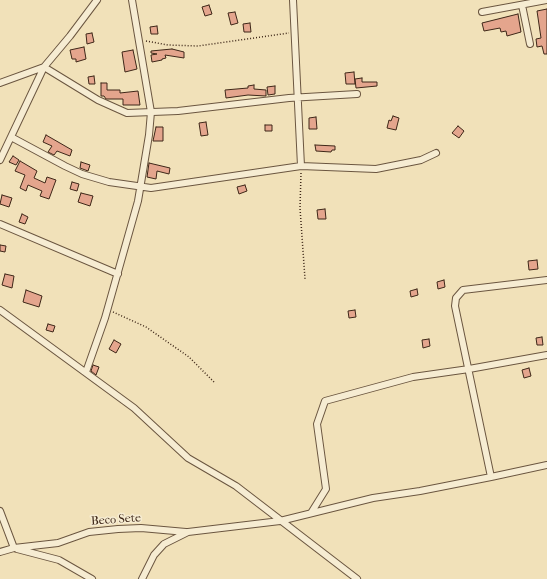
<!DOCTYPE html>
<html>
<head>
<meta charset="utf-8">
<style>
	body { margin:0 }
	canvas { display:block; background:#f1e1b9 }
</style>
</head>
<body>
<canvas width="547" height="579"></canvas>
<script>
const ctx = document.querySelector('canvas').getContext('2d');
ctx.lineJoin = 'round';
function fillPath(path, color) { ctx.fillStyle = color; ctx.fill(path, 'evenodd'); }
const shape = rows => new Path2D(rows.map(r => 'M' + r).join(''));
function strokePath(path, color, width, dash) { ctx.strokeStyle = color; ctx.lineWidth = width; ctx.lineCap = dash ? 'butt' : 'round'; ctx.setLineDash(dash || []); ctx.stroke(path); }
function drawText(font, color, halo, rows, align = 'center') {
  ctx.font = font + ' "IM FELL French Canon",serif'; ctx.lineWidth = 3; ctx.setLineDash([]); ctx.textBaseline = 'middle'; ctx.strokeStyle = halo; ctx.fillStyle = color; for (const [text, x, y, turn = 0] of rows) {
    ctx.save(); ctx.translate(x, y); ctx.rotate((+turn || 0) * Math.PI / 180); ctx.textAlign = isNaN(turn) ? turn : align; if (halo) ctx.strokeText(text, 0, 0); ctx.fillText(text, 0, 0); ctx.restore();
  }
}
const building = shape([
	[209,5,212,14,205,16,202,7,209,5],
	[547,9,547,54,544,54,542,46,537,47,536,39,541,38,537,11,547,9],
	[235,12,238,23,231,25,228,13,235,12],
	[518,14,521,32,507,36,506,31,501,32,500,28,484,31,482,23,518,14],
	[250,23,251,32,244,32,243,24,250,23],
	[157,26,158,34,151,34,150,27,157,26],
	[92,33,94,42,87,44,86,34,92,33],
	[84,47,86,59,76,62,76,59,72,59,70,50,84,47],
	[172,49,184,52,184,58,165,55,166,58,162,59,162,60,152,62,151,55,157,54,151,53,151,51,172,49],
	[133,50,137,69,125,72,122,52,133,50],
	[354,72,355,84,346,84,345,73,354,72],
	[94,76,95,84,89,84,88,77,94,76],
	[362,78,362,82,377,82,377,86,356,88,355,79,362,78],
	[101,83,107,83,107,90,120,90,120,93,138,91,140,105,123,105,123,99,106,99,104,96,101,96,101,83],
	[254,85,254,89,266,90,266,96,248,95,226,98,225,90,248,88,248,86,254,85],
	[275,86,275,94,268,95,267,87,275,86],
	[393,116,399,118,396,130,387,128,389,120,391,121,393,116],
	[316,117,317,129,309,129,309,118,316,117],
	[206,122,208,135,201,136,199,123,206,122],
	[265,125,272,125,272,131,265,131,265,125],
	[458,126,464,131,459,138,452,133,458,126],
	[156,127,163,127,163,141,153,141,156,127],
	[46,135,72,150,70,156,57,151,54,155,48,152,52,146,43,142,46,135],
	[315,145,335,146,335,150,332,150,331,152,316,151,315,145],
	[13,156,19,160,16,165,9,162,13,156],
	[20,161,37,171,34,178,45,183,47,177,56,180,49,199,40,196,42,191,28,185,26,191,20,188,25,175,15,171,20,161],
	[81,162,90,165,88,171,80,168,81,162],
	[149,163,170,168,169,174,157,171,156,179,147,177,149,163],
	[72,182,79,184,77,191,70,189,72,182],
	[245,185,247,191,239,194,237,187,245,185],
	[81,193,93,196,90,206,78,202,81,193],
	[2,195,12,198,9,207,0,204,2,195],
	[325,209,326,219,318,219,317,210,325,209],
	[22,214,28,217,25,224,19,222,22,214],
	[0,245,6,246,5,252,0,251,0,245],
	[537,260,538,269,529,270,528,261,537,260],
	[5,274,14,276,12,288,2,285,5,274],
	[444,280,445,287,438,289,437,282,444,280],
	[417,289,418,295,411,297,410,291,417,289],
	[26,290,42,296,39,307,23,302,26,290],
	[355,310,356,317,349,318,348,311,355,310],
	[48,324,55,326,53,332,46,330,48,324],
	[542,337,543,345,537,345,536,338,542,337],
	[429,339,430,346,423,348,422,340,429,339],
	[114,340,121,344,116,353,109,349,114,340],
	[93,365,99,367,96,375,91,371,93,365],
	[529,368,531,376,524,378,522,370,529,368]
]);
fillPath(building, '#e4a58d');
strokePath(building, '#3e2718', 1);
const minor = shape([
	[293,0,301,166],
	[522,5,530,44],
	[482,12,547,0],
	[0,83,44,67,98,100,127,113,178,111,289,98,357,94],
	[11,137,65,166,82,174,109,182,151,188,301,166,376,169,421,160,436,153],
	[0,160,44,67,70,36,97,0],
	[0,224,118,274],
	[0,310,134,408,188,458,236,486,357,579],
	[86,372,105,318,138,201,149,135,151,112,132,0],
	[491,477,547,465],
	[0,511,14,548],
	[311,513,326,489,317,424,325,401,413,377,469,369,547,355],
	[17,549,59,560,92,579],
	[0,552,14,548,58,543,89,532,118,529,141,528,186,532],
	[142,579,154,555,164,544,188,532,280,521,373,498,420,491,491,477,455,306,456,298,463,290,547,280]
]);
strokePath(minor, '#6b5640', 8);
strokePath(shape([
	[146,41,168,45,198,46,289,33],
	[301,173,300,208,305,279],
	[113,312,146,327,189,357,214,382]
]), '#3e2718', 1.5, [1, 2]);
strokePath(minor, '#f6ecd2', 6);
drawText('12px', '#3e2718', '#f6ecd2', [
	["Beco Sete",116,520,-4]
]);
</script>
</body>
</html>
